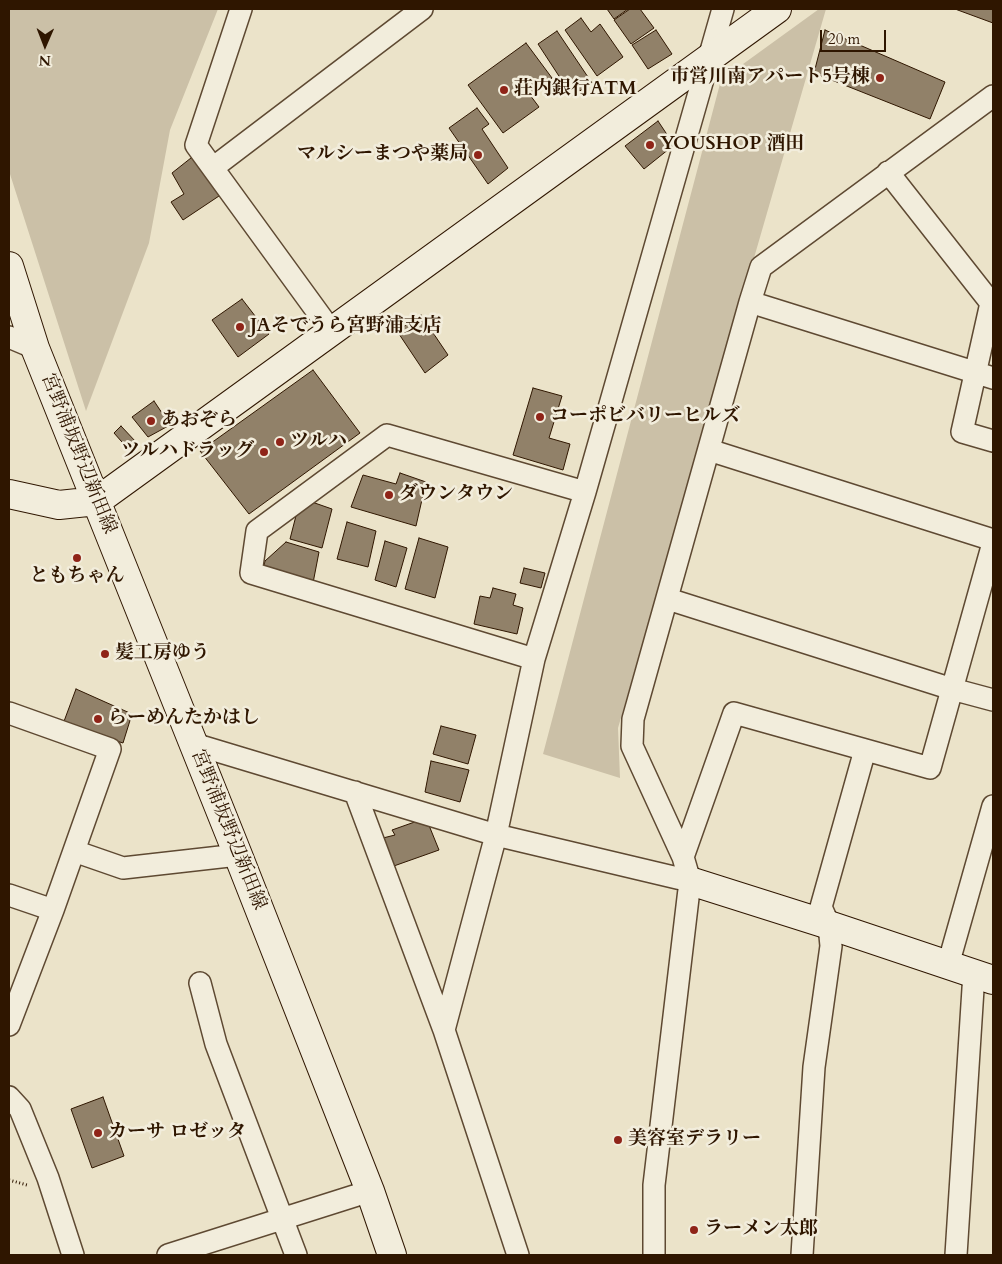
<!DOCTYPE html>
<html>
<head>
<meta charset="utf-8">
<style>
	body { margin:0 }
	#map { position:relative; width:1002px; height:1264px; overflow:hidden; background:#ebe3c9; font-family:Cardo,serif }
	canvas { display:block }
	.frame { position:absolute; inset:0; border:10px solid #2f1600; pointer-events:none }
	.north { position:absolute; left:20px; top:20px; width:50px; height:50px; -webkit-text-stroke:4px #f2eddc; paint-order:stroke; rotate:181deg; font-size:14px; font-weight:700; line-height:20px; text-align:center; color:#2f1600 }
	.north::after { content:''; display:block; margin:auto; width:18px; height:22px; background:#2f1600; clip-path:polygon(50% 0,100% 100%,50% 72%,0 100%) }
	.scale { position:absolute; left:820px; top:30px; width:66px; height:22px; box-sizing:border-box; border:2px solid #2f1600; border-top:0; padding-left:6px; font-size:15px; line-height:18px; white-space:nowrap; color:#2f1600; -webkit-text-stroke:4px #f2eddc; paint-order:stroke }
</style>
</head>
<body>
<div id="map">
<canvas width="1002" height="1264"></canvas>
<div class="frame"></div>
<div class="north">N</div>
<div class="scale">20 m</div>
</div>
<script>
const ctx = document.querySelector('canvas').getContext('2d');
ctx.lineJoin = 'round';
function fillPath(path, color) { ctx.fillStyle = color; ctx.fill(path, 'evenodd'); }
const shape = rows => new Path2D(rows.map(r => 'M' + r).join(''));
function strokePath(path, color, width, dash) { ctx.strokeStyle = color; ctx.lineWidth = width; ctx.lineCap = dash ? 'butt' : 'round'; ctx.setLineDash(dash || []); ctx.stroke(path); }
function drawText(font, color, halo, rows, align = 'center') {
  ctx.font = font + ' Cardo,"Noto Serif JP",serif'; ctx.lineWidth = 5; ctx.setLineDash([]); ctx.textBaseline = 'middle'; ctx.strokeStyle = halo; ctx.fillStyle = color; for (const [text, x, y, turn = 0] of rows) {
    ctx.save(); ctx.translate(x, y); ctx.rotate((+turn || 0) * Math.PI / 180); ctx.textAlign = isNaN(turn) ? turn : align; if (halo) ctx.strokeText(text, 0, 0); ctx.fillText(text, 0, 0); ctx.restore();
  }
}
fillPath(shape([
	[9,9,218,9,170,130,149,243,86,411,9,171],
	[819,9,826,9,618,728,620,778,543,754,721,80]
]), '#cbc0a7');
const building = shape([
	[607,9,628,9,614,19,607,9],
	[630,9,640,9,654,28,631,44,614,20,630,9],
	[955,9,993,9,993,23,955,9],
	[581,18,591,32,600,24,623,57,597,76,565,30,581,18],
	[656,30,672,54,648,69,632,45,656,30],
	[825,30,945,82,930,119,814,73,825,30],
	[557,31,592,83,572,96,538,44,557,31],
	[526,43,552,78,530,95,539,107,503,133,468,85,526,43],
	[477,108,489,124,482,129,508,168,488,184,449,128,477,108],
	[658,121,674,145,644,169,625,146,658,121],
	[196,154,222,194,183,220,171,202,184,194,172,173,196,154],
	[242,299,269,334,238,357,212,320,242,299],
	[421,315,448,355,425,373,397,331,421,315],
	[313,370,360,433,249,514,200,451,313,370],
	[533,388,562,396,549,438,570,444,563,470,513,455,533,388],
	[154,401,170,425,148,437,132,417,154,401],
	[121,426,136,442,129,450,114,433,121,426],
	[400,473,426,482,416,526,351,507,363,475,396,484,400,473],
	[309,501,332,509,322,548,290,539,298,508,309,501],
	[347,522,376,531,368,567,337,559,347,522],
	[419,538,448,547,435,598,405,589,419,538],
	[385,541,407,548,396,587,375,580,385,541],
	[286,542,319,552,313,583,263,570,265,561,286,542],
	[524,568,545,573,541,588,520,583,524,568],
	[493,588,516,594,513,605,523,608,517,634,474,624,480,596,490,598,493,588],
	[76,689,132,714,123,743,63,724,76,689],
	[441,726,476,735,468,764,433,754,441,726],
	[431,761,469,770,460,802,425,792,431,761],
	[426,818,439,850,391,867,383,838,395,835,392,830,426,818],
	[103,1097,124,1156,92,1168,71,1109,103,1097]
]);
fillPath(building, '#918169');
strokePath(building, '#2f1600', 1);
const street = shape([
	[241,9,196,145,332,332],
	[214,167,422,9],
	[888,172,991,303,962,432,993,441],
	[750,302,993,378],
	[9,337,35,348],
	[709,450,993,540],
	[668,599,952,689,993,700],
	[534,659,251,573,257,531,387,435,585,492],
	[9,713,110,749,53,910,9,1025],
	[194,744,496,835,690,881],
	[355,792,444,1030],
	[74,851,123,868,238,855],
	[683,857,734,713,930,768,993,543],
	[9,895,53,910],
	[948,965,993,806],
	[200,983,216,1044,296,1255],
	[9,1097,20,1109,48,1178,73,1255],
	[168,1255,370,1191],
	[518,1255,444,1030,496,835,534,659,585,492,723,9],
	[654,1255,654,1185,690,881,683,857,632,746,633,719,750,302,761,267,993,96],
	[802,1255,814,1067,831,946,829,925,821,907,865,750],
	[956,1255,974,973]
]);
const secondary = shape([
	[9,266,35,348,238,855,370,1191,392,1255],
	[9,494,59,505,97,501,777,9],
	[690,881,829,925,993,980]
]);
strokePath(street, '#5e4932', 24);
strokePath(secondary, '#2f1600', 30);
strokePath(shape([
	[9,1180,27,1185]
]), '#2f1600', 3, [1, 2.5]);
strokePath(street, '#f2eddc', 21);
strokePath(secondary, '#f2eddc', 28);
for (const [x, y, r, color] of [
	[880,78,5,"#8f2418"],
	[504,90,5,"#8f2418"],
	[650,145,5,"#8f2418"],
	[478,155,5,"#8f2418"],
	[240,327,5,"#8f2418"],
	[540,417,5,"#8f2418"],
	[151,421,5,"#8f2418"],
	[280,442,5,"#8f2418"],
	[264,452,5,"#8f2418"],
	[389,495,5,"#8f2418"],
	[77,558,5,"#8f2418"],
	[105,654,5,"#8f2418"],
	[98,719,5,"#8f2418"],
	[98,1133,5,"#8f2418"],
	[618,1140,5,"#8f2418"],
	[694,1230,5,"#8f2418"]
]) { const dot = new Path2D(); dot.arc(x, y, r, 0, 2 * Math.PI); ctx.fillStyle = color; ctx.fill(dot); strokePath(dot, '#f2eddc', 2); }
drawText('bold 19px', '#2f1600', '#f2eddc', [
	["市営川南アパート5号棟",870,78,"right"],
	["荘内銀行ATM",514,90],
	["YOUSHOP 酒田",660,145],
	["マルシーまつや薬局",468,155,"right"],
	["JAそでうら宮野浦支店",250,327],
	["コーポビバリーヒルズ",550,417],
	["あおぞら",161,421],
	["ツルハ",290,442],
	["ツルハドラッグ",254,452,"right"],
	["ダウンタウン",399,495],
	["ともちゃん",77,577,"center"],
	["髪工房ゆう",115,654],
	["らーめんたかはし",108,719],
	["カーサ ロゼッタ",108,1133],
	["美容室デラリー",628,1140],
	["ラーメン太郎",704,1230]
], 'left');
drawText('19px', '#2f1600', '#f2eddc', [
	["宮野浦坂野辺新田線",78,454,68],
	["宮野浦坂野辺新田線",228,830,68]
]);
</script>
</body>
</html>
